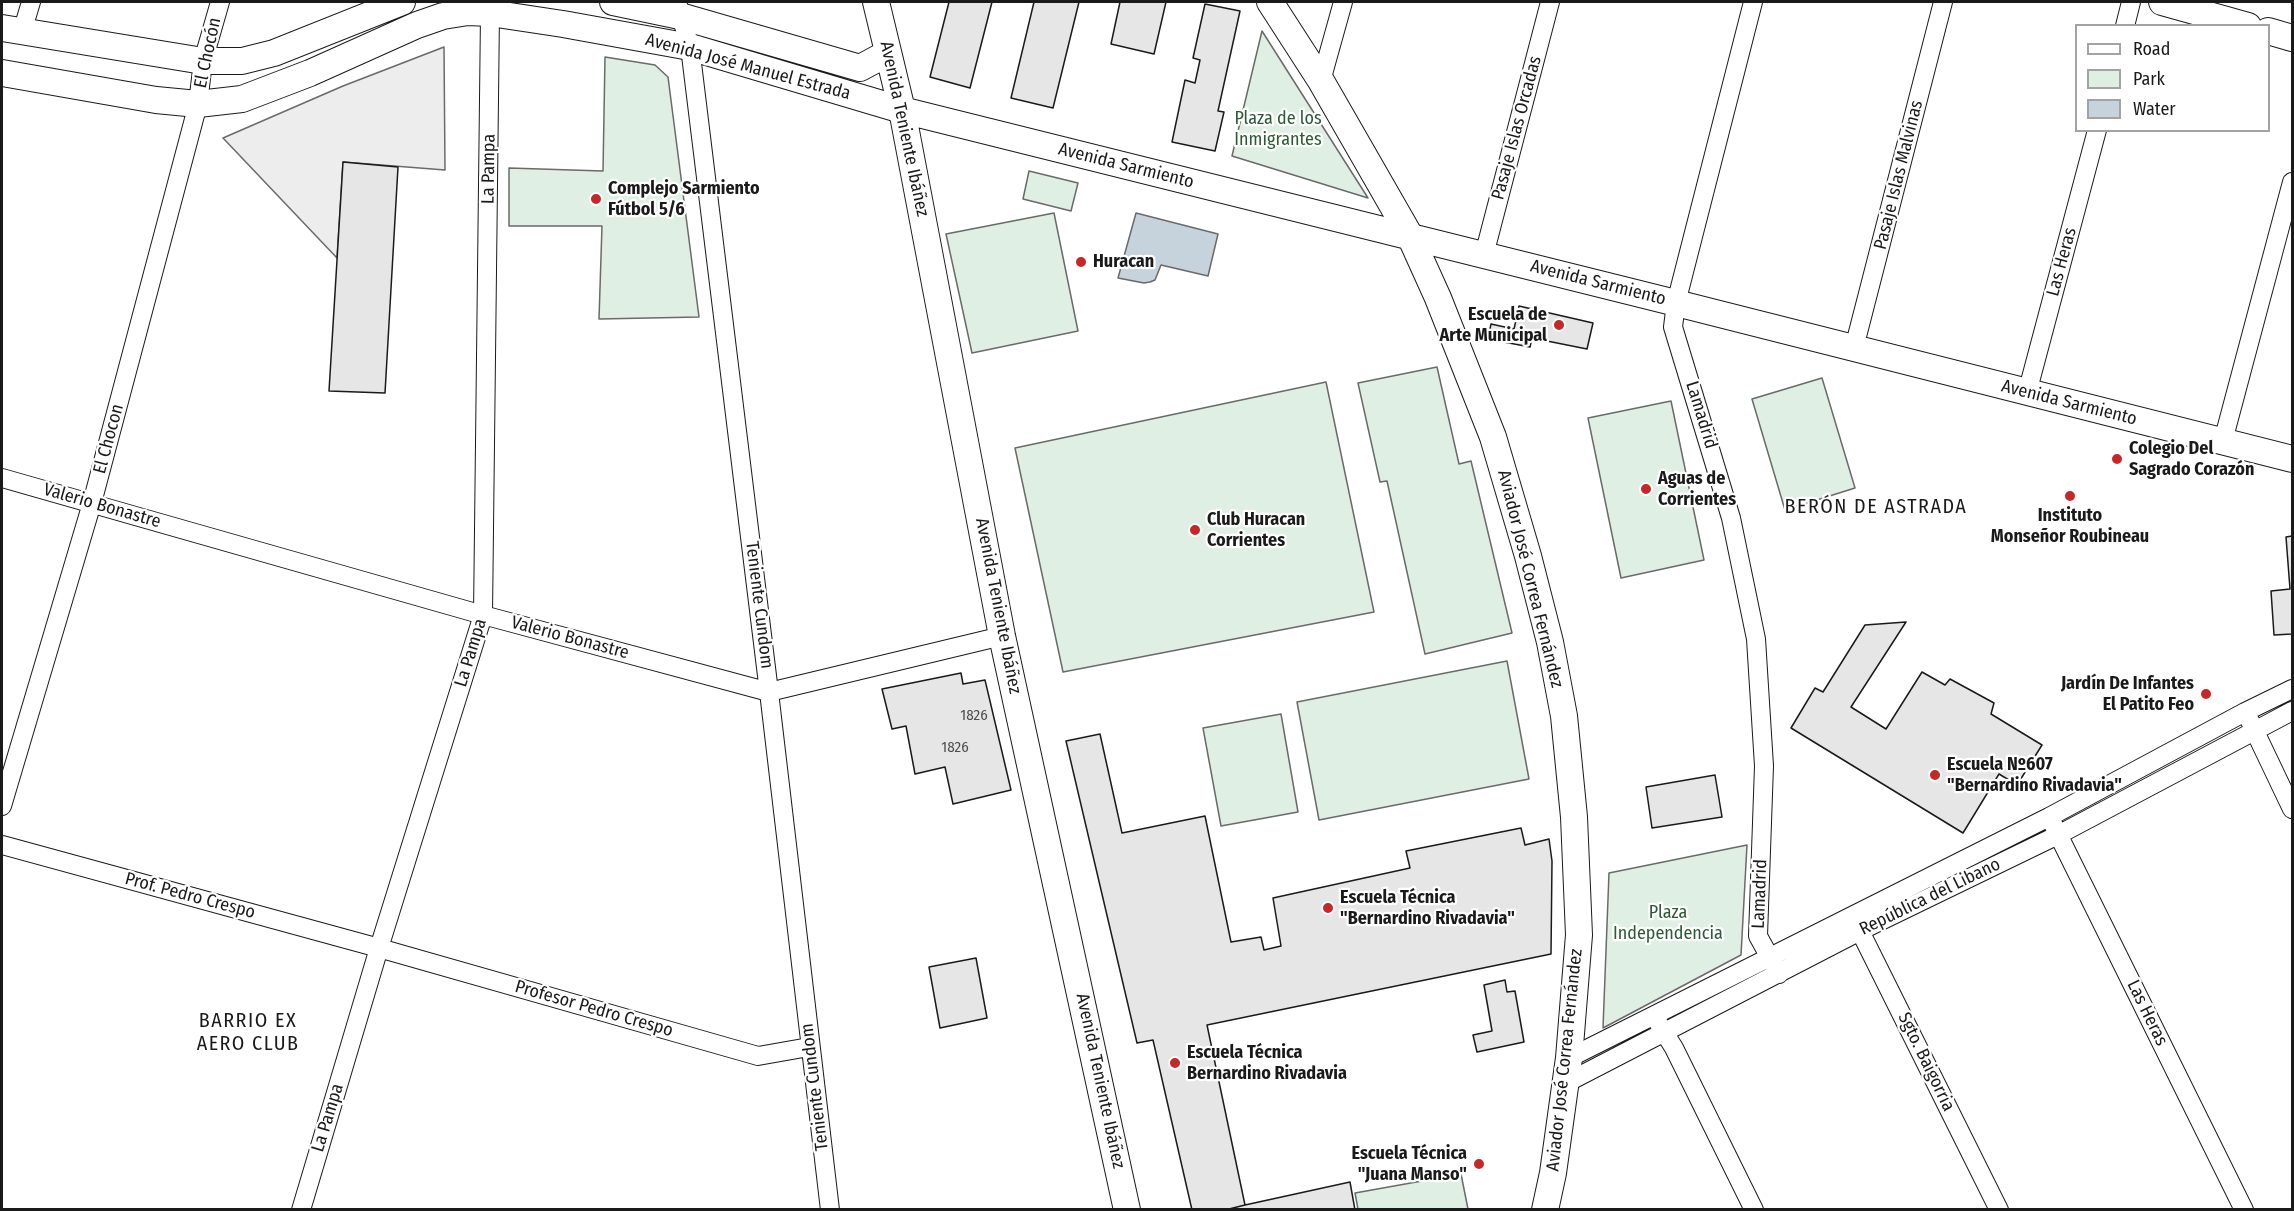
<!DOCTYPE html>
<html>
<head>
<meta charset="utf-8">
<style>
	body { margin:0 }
	#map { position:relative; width:2294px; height:1211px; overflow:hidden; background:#fff; font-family:"Fira Sans Condensed",sans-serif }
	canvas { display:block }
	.frame { position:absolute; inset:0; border:3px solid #1a1a1a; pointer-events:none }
	.legend { position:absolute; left:2075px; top:24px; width:195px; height:108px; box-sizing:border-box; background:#fff; border:2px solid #a3a3a3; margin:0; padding:8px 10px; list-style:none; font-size:18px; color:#1a1a1a }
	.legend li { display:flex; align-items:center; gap:12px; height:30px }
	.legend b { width:30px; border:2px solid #a3a3a3 }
</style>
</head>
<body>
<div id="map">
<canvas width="2294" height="1211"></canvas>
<div class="frame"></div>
<ul class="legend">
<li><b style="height:8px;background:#fff"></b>Road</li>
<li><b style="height:16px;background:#e0efe3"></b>Park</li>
<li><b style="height:16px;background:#c6d2dc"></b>Water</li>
</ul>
</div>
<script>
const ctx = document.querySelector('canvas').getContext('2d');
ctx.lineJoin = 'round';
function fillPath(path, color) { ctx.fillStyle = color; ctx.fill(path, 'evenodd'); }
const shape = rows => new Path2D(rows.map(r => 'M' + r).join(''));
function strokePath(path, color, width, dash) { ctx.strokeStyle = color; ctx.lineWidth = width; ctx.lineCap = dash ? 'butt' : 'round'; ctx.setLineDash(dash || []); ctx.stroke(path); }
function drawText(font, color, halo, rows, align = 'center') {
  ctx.font = font + ' "Fira Sans Condensed",sans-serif'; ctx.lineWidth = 4.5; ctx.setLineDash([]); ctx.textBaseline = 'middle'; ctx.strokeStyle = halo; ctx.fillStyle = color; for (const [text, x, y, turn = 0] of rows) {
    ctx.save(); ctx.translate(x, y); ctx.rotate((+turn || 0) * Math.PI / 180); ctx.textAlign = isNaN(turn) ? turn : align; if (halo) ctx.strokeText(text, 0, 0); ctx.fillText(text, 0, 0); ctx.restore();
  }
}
const green = shape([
	[1262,31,1368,198,1232,156,1262,31],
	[605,57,655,65,668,77,699,317,599,319,602,226,509,226,509,168,603,171,605,57],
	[1029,171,1078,183,1071,211,1023,199,1029,171],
	[1054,213,1078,331,972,353,946,234,1054,213],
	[1437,367,1459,464,1471,461,1512,633,1425,654,1387,481,1380,482,1358,383,1437,367],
	[1822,378,1855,488,1785,510,1752,399,1822,378],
	[1326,382,1374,612,1063,672,1015,448,1326,382],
	[1671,401,1704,560,1621,578,1588,418,1671,401],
	[1507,661,1529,779,1319,820,1297,702,1507,661],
	[1281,714,1298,812,1221,826,1203,728,1281,714],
	[1747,845,1741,955,1603,1028,1609,873,1747,845],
	[1461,1174,1468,1209,1358,1209,1355,1193,1461,1174]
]);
fillPath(green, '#e0efe3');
strokePath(green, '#6a6a6a', 1.5);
const parking = shape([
	[444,47,445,170,343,162,337,258,223,138,343,86,444,47]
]);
fillPath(parking, '#ededed');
strokePath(parking, '#6a6a6a', 1.5);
const water = shape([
	[1136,213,1218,234,1208,276,1161,265,1155,280,1150,282,1144,283,1118,278,1136,213]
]);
fillPath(water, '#c6d2dc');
strokePath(water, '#6a6a6a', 1.5);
const building = shape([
	[949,2,992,2,970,88,930,77,949,2],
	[1034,2,1079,2,1053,108,1011,98,1034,2],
	[1120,2,1166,2,1154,54,1111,44,1120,2],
	[1205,4,1240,11,1218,111,1224,112,1215,151,1172,142,1185,80,1195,83,1200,60,1193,58,1205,4],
	[343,162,398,167,385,393,329,391,343,162],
	[1519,306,1593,323,1587,349,1532,338,1530,347,1488,339,1491,324,1514,329,1519,306],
	[2292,536,2292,634,2274,635,2271,591,2290,589,2286,537,2292,536],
	[1906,622,1851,707,1886,729,1922,672,1945,685,1950,679,1994,703,1991,714,2042,745,2017,785,1999,774,1963,833,1791,728,1815,688,1823,692,1865,625,1906,622],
	[961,673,963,684,985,680,1011,790,953,804,945,767,915,774,906,726,892,729,882,689,961,673],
	[1100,734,1122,833,1205,816,1231,942,1261,937,1264,950,1281,946,1273,898,1410,868,1406,851,1521,828,1525,845,1549,839,1552,861,1551,954,1207,1025,1245,1205,1225,1210,1192,1210,1153,1040,1137,1043,1066,741,1100,734],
	[1715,775,1722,817,1652,828,1646,787,1715,775],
	[976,958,987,1018,940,1028,929,967,976,958],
	[1505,980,1507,992,1515,991,1524,1042,1477,1052,1473,1035,1492,1031,1484,985,1505,980],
	[1350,1182,1355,1210,1225,1210,1245,1205,1350,1182]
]);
fillPath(building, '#e6e6e6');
strokePath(building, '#1a1a1a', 1.5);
const street = shape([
	[677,2,690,47,769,692,830,1210],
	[1753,2,1676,303,1673,327,1731,518,1756,639,1764,766,1758,936,1779,974],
	[2125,26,2131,2],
	[22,32,31,2],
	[1321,81,1343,2],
	[1484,255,1550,2],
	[1854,348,1943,2],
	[2027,393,2097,130],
	[2223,441,2292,182],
	[2,478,483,615,769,692,1002,636],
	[2250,721,2292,809],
	[2,806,92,503,198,104,203,61,220,2],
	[2053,824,2244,1210],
	[2,845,379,948,758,1056,809,1047],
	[1855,921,1999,1210],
	[1659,1024,1674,1048,1754,1210],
	[1569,1058,2049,817,2245,712,2292,689],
	[1566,1083,1860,931,2058,835,2292,711],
	[301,1210,379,948,483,615,490,13,489,3]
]);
const secondary = shape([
	[613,2,680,16,860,68,888,53],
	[876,2,902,110,1002,636,1127,1210],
	[1270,2,1321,81,1371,168,1410,236,1438,298,1493,437,1528,556,1550,642,1564,716,1574,817,1579,935,1569,1058,1553,1173,1545,1210],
	[2162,2,2248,26],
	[2,28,203,61,242,61,274,53,402,2],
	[2268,31,2292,38],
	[2,73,156,100,198,104,242,99,310,73,417,25,443,16,468,12,490,13,563,24,690,47,902,110,1676,303,2292,459]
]);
strokePath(street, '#1a1a1a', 20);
strokePath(secondary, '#1a1a1a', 28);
strokePath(street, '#fff', 18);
strokePath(secondary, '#fff', 26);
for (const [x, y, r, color] of [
	[596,199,6,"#c62828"],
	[1081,262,6,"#c62828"],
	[1559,325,6,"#c62828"],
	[2117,459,6,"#c62828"],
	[1646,489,6,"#c62828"],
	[2070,496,6,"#c62828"],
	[1195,530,6,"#c62828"],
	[2206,694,6,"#c62828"],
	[1935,775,6,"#c62828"],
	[1328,908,6,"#c62828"],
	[1175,1063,6,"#c62828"],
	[1479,1164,6,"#c62828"]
]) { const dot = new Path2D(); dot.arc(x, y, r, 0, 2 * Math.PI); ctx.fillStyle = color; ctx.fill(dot); strokePath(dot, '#fff', 2); }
drawText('15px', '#4d4d4d', null, [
	["1826",974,716],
	["1826",955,748]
]);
drawText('18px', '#1a1a1a', '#fff', [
	["El Chocón",208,53,-78],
	["Avenida José Manuel Estrada",748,67,15],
	["Pasaje Islas Orcadas",1517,128,-75],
	["Avenida Teniente Ibáñez",904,129,78],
	["Avenida Sarmiento",1126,166,14],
	["La Pampa",489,169,-89],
	["Pasaje Islas Malvinas",1899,175,-76],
	["Las Heras",2062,262,-75],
	["Avenida Sarmiento",1598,283,14],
	["Avenida Sarmiento",2069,403,14],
	["Lamadrid",1701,415,73],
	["El Chocon",109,439,-75],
	["Valerio Bonastre",102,506,16],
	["Aviador José Correa Fernández",1530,579,76],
	["Teniente Cundom",759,605,83],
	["Avenida Teniente Ibáñez",998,606,79],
	["Valerio Bonastre",570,638,15],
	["La Pampa",471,653,-73],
	["Lamadrid",1760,894,-88],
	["Prof. Pedro Crespo",190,896,15],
	["República del Libano",1930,897,-26],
	["Profesor Pedro Crespo",594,1009,16],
	["Las Heras",2147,1013,64],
	["Aviador José Correa Fernández",1565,1060,-84],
	["Sgto. Baigorria",1926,1062,64],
	["Avenida Teniente Ibáñez",1100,1081,78],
	["Teniente Cundom",815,1087,-97],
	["La Pampa",328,1118,-73]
]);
drawText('18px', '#2b5a34', '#fff', [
	["Plaza de los",1278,119],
	["Inmigrantes",1278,140],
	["Plaza",1668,913],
	["Independencia",1668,934]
]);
drawText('bold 18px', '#1a1a1a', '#fff', [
	["Complejo Sarmiento",608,189],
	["Fútbol 5/6",608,210],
	["Huracan",1093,262],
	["Escuela de",1547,315,"right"],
	["Arte Municipal",1547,336,"right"],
	["Colegio Del",2129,449],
	["Sagrado Corazón",2129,470],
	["Aguas de",1658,479],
	["Corrientes",1658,500],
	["Instituto",2070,516,"center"],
	["Monseñor Roubineau",2070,537,"center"],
	["Club Huracan",1207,520],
	["Corrientes",1207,541],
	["Jardín De Infantes",2194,684,"right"],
	["El Patito Feo",2194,705,"right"],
	["Escuela Nº607",1947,765],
	["\"Bernardino Rivadavia\"",1947,786],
	["Escuela Técnica",1340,898],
	["\"Bernardino Rivadavia\"",1340,919],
	["Escuela Técnica",1187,1053],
	["Bernardino Rivadavia",1187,1074],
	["Escuela Técnica",1467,1154,"right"],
	["\"Juana Manso\"",1467,1175,"right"]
], 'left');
ctx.letterSpacing = '1.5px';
drawText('20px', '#1a1a1a', '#fff', [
	["BERÓN DE ASTRADA",1876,507],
	["BARRIO EX",248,1021],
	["AERO CLUB",248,1044]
]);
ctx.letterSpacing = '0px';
</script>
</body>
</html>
